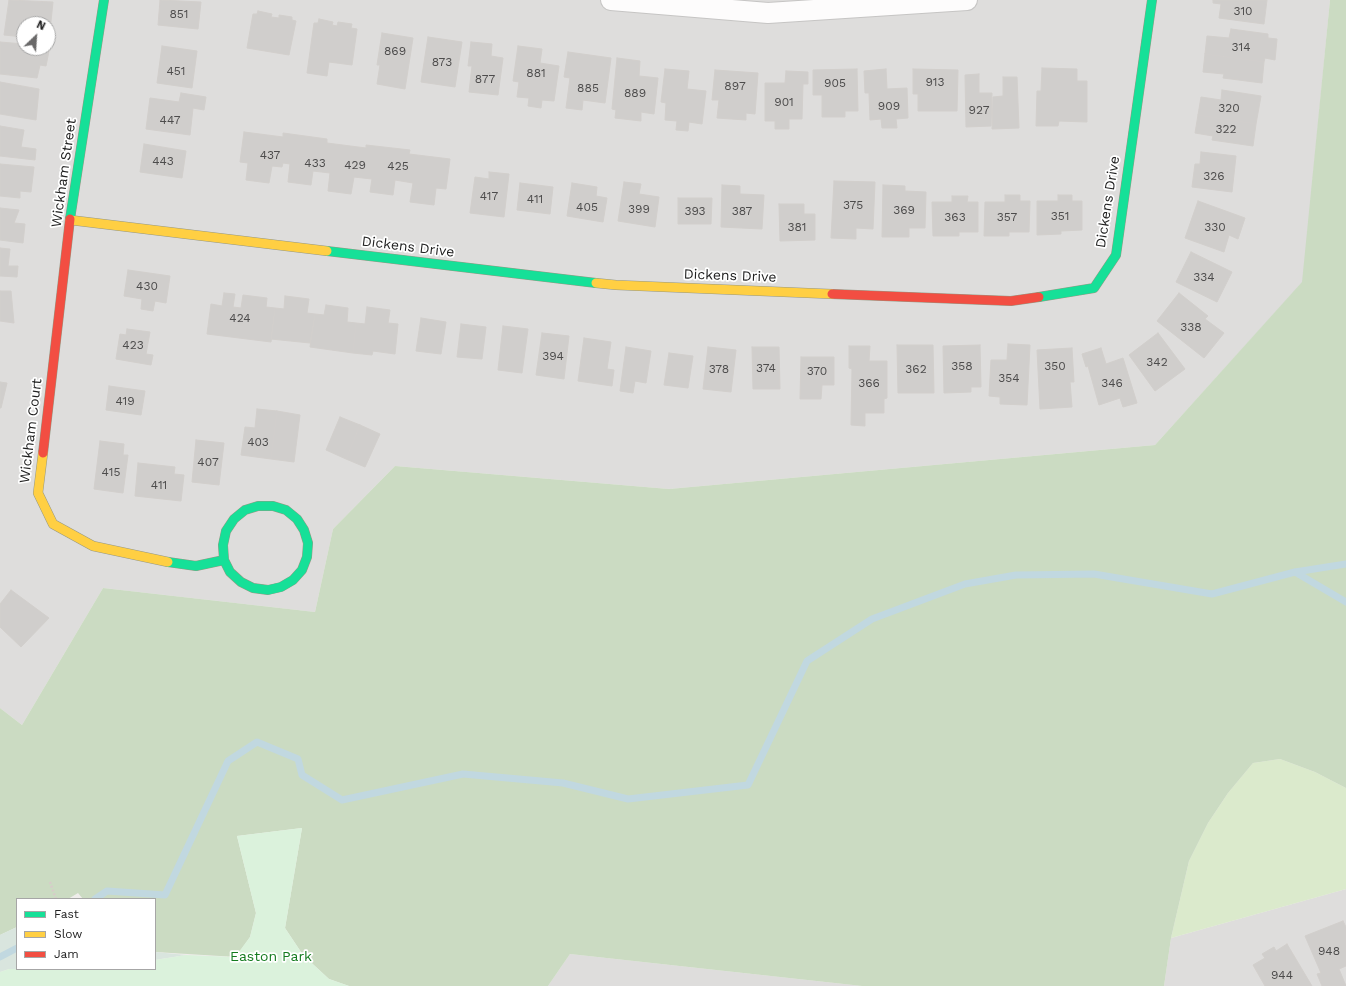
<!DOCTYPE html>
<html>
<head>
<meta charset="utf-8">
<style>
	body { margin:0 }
	#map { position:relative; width:1346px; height:986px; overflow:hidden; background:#efedeb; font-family:"Work Sans",sans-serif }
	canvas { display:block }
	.legend { position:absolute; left:16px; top:898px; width:140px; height:72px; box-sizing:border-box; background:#fff; border:1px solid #a6a6a6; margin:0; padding:5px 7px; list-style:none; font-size:12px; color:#212121 }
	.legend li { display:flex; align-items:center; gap:8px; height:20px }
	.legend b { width:20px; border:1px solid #a6a6a6 }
	.north { position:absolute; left:16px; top:16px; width:40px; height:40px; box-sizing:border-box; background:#fff; border:1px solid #a6a6a6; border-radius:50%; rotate:25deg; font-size:11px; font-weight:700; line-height:16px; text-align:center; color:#212121 }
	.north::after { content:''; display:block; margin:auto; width:14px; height:18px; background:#696868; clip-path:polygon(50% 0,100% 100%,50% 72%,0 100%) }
</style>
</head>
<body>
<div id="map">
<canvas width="1346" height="986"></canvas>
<ul class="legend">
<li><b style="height:5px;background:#16e098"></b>Fast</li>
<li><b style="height:5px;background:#ffcf43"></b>Slow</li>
<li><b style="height:5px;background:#f24e42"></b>Jam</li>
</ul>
<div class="north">N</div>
</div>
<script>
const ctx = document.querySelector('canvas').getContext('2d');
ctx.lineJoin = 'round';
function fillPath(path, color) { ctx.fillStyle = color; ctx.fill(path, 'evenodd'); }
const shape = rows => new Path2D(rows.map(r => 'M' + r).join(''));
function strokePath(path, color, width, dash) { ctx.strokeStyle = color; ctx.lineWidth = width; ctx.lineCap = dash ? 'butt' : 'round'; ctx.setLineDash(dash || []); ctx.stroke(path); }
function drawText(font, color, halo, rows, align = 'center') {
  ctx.font = font + ' "Work Sans",sans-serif'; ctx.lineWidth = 3.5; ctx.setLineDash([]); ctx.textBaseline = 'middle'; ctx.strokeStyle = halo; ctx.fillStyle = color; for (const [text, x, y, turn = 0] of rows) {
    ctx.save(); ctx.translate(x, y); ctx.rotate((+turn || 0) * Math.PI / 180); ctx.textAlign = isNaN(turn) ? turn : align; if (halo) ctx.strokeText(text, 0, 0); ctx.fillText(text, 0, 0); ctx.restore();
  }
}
fillPath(shape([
	[0,0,1330,0,1303,282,1155,445,669,489,395,466,333,529,315,612,103,588,22,725,0,708],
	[24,24,48,24,48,48,24,48],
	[1346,889,1346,986,1164,986,1171,938],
	[570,954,862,986,548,986]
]), '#dedddc');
fillPath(shape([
	[1280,759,1315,772,1346,788,1346,889,1171,938,1189,861,1208,823,1228,793,1253,763]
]), '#dbeacc');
fillPath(shape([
	[1330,0,1346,0,1346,788,1315,772,1280,759,1253,763,1228,793,1208,823,1189,861,1171,938,1164,986,862,986,570,954,548,986,349,986,329,979,303,955,285,928,302,828,237,836,256,913,250,937,236,957,155,952,155,899,83,899,78,893,68,899,17,899,17,927,0,935,0,708,22,725,103,588,315,612,333,529,395,466,669,489,1155,445,1302,282]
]), '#cbdbc2');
fillPath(shape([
	[17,927,17,969,35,969,9,969,0,972,0,935],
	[155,952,186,955,155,960]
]), '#d9e5de');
fillPath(shape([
	[302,828,285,928,303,955,329,979,349,986,0,986,0,972,9,969,155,969,155,960,186,955,235,957,250,937,256,913,237,836]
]), '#dbf2dc');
strokePath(shape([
	[1295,572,1346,602],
	[95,899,107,891,165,895,228,761,257,742,298,759,302,775,342,800,463,774,563,783,628,799,748,785,807,661,872,619,965,584,1016,575,1094,574,1212,594,1295,572,1346,564],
	[0,957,17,948]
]), '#c1d8e0', 7);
const building = shape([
	[9,0,53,2,49,40,48,24,24,24,24,37,4,35,9,0],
	[160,0,201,2,198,29,158,25,160,0],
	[1213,0,1267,0,1264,24,1219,18,1221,4,1213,3,1213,0],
	[258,11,272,14,271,17,279,18,279,15,292,17,292,20,296,21,289,55,247,48,253,14,257,14,258,11],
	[319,19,333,22,332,25,337,26,338,22,352,24,351,28,357,29,352,65,329,62,327,76,307,73,314,23,318,23,319,19],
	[1231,29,1268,34,1268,38,1277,39,1275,60,1265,58,1264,62,1205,54,1207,36,1229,38,1231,29],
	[382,33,413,38,405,89,377,84,380,65,377,65,382,33],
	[428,37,462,42,455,87,421,82,428,37],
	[0,42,24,44,24,48,48,48,50,46,46,66,40,65,37,78,0,74,0,42],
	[471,42,492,44,491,56,503,58,498,95,469,92,472,66,468,66,471,42],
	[162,46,197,51,192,88,157,83,162,46],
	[518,46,542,49,540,63,559,66,554,101,542,100,541,108,528,106,529,98,517,97,519,82,513,81,518,46],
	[568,52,611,58,605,103,583,100,582,110,566,108,570,78,564,77,568,52],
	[1205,54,1264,62,1262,83,1223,78,1224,74,1203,72,1205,54],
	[617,58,640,61,639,76,658,78,654,114,641,112,641,121,615,118,616,110,612,109,617,58],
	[1042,68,1077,69,1077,81,1087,81,1087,122,1059,121,1058,126,1036,126,1037,91,1041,91,1042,68],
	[665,69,689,71,687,89,706,91,702,124,689,122,688,131,676,130,677,121,665,120,666,103,661,102,665,69],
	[857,69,858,111,845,111,845,117,822,117,822,95,813,95,813,70,857,69],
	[886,69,887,89,907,88,908,118,896,119,897,128,882,128,881,119,870,120,869,93,865,93,864,71,886,69],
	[913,69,958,70,957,111,918,111,918,94,913,94,913,69],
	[715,70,758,73,755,114,746,113,746,120,717,118,719,100,712,100,715,70],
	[786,71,808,72,808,84,803,84,802,119,789,119,789,129,775,129,775,121,765,121,765,83,785,83,786,71],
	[979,74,979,93,992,93,991,126,966,127,965,75,979,74],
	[1003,77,1017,77,1019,128,992,129,993,97,1003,96,1003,77],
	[0,82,39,89,36,120,0,114,0,82],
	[1222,90,1261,96,1256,124,1198,115,1201,97,1221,100,1222,90],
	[181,93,206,97,204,110,193,108,190,135,146,129,150,98,179,102,181,93],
	[1198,115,1256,124,1253,146,1212,140,1213,136,1195,133,1198,115],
	[0,126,24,130,21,147,36,149,35,160,0,156,0,126],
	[244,132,283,137,283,133,327,139,327,143,366,148,366,145,410,150,409,154,450,159,446,189,436,188,434,205,410,202,413,183,395,180,393,195,370,192,372,179,354,177,351,194,328,191,330,173,313,171,311,185,288,182,290,164,283,163,282,167,272,166,269,183,246,180,248,163,240,162,244,132],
	[144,144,186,151,182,178,140,172,144,144],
	[1201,152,1236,156,1232,192,1192,187,1195,164,1200,164,1201,152],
	[0,164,34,167,31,192,20,191,20,198,0,196,0,164],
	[489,172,509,174,504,217,470,213,475,177,489,179,489,172],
	[834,181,875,182,873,229,856,228,856,239,831,238,834,181],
	[624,182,641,184,639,194,659,197,655,227,618,221,624,182],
	[520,183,553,187,550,214,517,210,520,183],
	[572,183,597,187,596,196,607,198,603,222,567,216,572,183],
	[722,185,740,186,740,194,764,195,762,229,721,227,722,185],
	[883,185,905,186,905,191,926,192,925,228,909,228,909,237,882,237,883,185],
	[1005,195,1020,195,1020,201,1030,201,1029,232,1009,232,1009,236,984,236,985,202,1005,202,1005,195],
	[1058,195,1072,195,1072,201,1082,201,1082,230,1061,231,1061,234,1037,235,1037,201,1058,201,1058,195],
	[952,196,968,196,967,202,978,202,978,232,959,232,959,236,933,236,932,202,952,202,952,196],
	[678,198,712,198,711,224,678,224,678,198],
	[1198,201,1245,218,1238,239,1229,235,1224,252,1185,238,1198,201],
	[779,204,804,204,804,214,815,214,815,240,780,241,779,204],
	[0,208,19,210,14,223,25,224,23,243,0,240,0,208],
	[0,248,10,249,8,266,18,266,17,277,0,276,0,248],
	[1191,252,1232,272,1217,302,1176,282,1191,252],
	[128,270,170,276,166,303,155,301,153,311,141,309,142,299,124,296,128,270],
	[0,291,11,291,14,323,0,321,0,291],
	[224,293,235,294,233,307,241,308,243,295,267,298,266,307,275,308,271,342,207,334,211,304,222,306,224,293],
	[1179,293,1208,316,1205,319,1224,333,1204,358,1157,321,1179,293],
	[285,296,309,299,307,313,315,314,310,343,271,339,275,308,284,309,285,296],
	[326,305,348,308,347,322,356,323,353,353,310,347,315,314,324,315,326,305],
	[367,307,390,310,388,323,398,324,395,354,373,351,372,355,353,353,356,323,365,324,367,307],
	[421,318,446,322,441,354,416,351,421,318],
	[461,324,486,327,482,359,457,357,461,324],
	[503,326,528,329,522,373,498,370,503,326],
	[127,329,150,332,146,354,153,355,151,365,116,359,120,334,126,335,127,329],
	[542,333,569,336,564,379,536,375,542,333],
	[1158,333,1185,369,1155,391,1129,355,1158,333],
	[584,338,611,342,607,369,614,370,612,386,578,381,584,338],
	[1008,344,1030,345,1027,405,1000,404,1000,397,989,396,991,360,1007,360,1008,344],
	[897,345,933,345,934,393,898,393,897,345],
	[980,345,981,387,971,387,971,392,944,393,943,346,980,345],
	[849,346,870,346,869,361,887,361,887,398,884,399,884,413,865,413,865,426,851,425,852,369,849,368,849,346],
	[626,347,651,351,646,383,635,381,633,393,620,391,626,347],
	[708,347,736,350,731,392,703,389,708,347],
	[752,347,779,347,780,389,753,389,752,347],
	[1072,348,1074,382,1070,382,1072,407,1040,409,1037,350,1072,348],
	[1101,348,1106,364,1123,358,1137,403,1123,407,1120,398,1099,405,1088,366,1086,367,1082,354,1101,348],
	[669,353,693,356,688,388,664,385,669,353],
	[801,357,834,357,834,385,822,385,821,399,800,399,801,357],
	[0,382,7,383,1,408,0,408,0,382],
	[109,386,145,391,141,415,106,410,109,386],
	[257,409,277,411,271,459,241,455,245,427,255,428,257,409],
	[277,411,300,415,294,462,271,459,277,411],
	[340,417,360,425,346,459,326,450,340,417],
	[360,425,380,434,365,467,346,459,360,425],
	[196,440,224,443,219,485,192,482,196,440],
	[100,441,124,444,123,455,128,455,123,493,94,489,100,441],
	[138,463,175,467,174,474,184,475,181,501,135,496,138,463],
	[11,590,49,618,21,647,0,627,0,604,11,590],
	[1343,921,1346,927,1346,966,1339,969,1346,986,1322,986,1317,974,1321,973,1305,936,1343,921],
	[1287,944,1312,986,1265,986,1253,965,1265,958,1262,954,1274,947,1276,951,1287,944]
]);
fillPath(building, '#d0cecc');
strokePath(building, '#d2cfcc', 1);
const street = shape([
	[611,0,768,13,967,0]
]);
const fast = shape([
	[70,219,104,0],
	[327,251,596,283],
	[1039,297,1094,288,1116,255,1152,0],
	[168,562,196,566,224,560,230,572,241,582,253,588,268,590,281,587,293,580,302,570,307,557,308,543,304,530,297,519,286,510,273,506,258,506,245,510,234,519,226,531,223,545,224,560]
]);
const slow = shape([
	[70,220,327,251],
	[596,283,616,285,832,294],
	[43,453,38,493,53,524,93,546,168,562]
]);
const jam = shape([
	[832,294,1011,301,1039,297],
	[43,453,70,219]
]);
strokePath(street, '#c6c5c4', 22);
strokePath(fast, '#969883', 10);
strokePath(slow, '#969883', 10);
strokePath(jam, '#969883', 10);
strokePath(shape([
	[50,882,56,899]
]), '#d7cbc9', 2.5, [2, 2]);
strokePath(street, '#fdfcfc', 20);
strokePath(fast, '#16e098', 9);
strokePath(slow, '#ffcf43', 9);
strokePath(jam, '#f24e42', 9);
drawText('12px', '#4d4c4c', null, [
	["310",1243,11],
	["851",179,14],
	["314",1241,47],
	["869",395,51],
	["873",442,62],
	["451",176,71],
	["881",536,73],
	["877",485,79],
	["913",935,82],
	["905",835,83],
	["897",735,86],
	["885",588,88],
	["889",635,93],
	["901",784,102],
	["909",889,106],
	["320",1229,108],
	["927",979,110],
	["447",170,120],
	["322",1226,129],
	["437",270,155],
	["443",163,161],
	["433",315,163],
	["429",355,165],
	["425",398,166],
	["326",1214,176],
	["417",489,196],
	["411",535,199],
	["375",853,205],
	["405",587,207],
	["399",639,209],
	["369",904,210],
	["393",695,211],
	["387",742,211],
	["351",1060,216],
	["363",955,217],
	["357",1007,217],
	["381",797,227],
	["330",1215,227],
	["334",1204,277],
	["430",147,286],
	["424",240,318],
	["338",1191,327],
	["423",133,345],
	["394",553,356],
	["342",1157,362],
	["358",962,366],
	["350",1055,366],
	["374",766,368],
	["378",719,369],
	["362",916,369],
	["370",817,371],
	["354",1009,378],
	["366",869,383],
	["346",1112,383],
	["419",125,401],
	["403",258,442],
	["407",208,462],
	["415",111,472],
	["411",159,485],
	["948",1329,951],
	["944",1282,975]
]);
drawText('14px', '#212121', '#fff', [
	["Wickham Street",64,173,-82],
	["Dickens Drive",1108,202,-81],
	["Dickens Drive",408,247,7],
	["Dickens Drive",730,276,2],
	["Wickham Court",31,431,-83]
]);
drawText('14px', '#147b1f', '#fff', [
	["Easton Park",271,957]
]);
</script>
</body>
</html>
